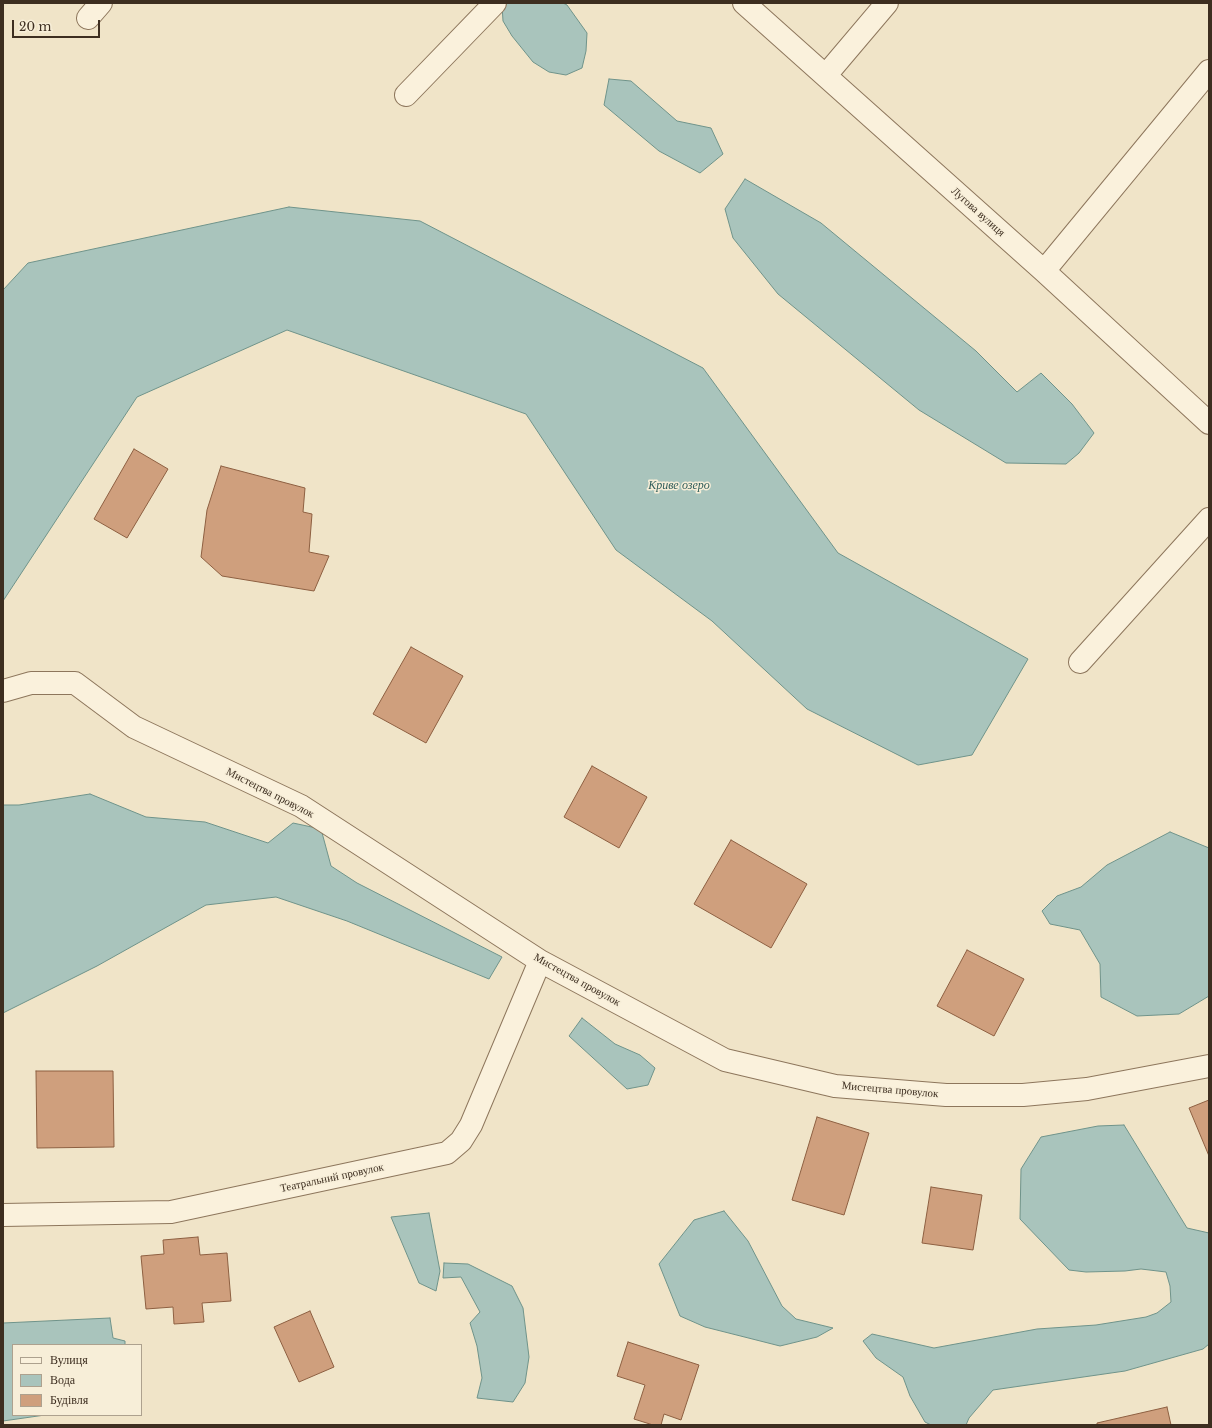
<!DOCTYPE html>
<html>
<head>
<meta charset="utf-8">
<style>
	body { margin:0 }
	#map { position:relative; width:1212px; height:1428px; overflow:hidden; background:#f0e4c8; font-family:"Libre Baskerville",serif }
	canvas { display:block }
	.frame { position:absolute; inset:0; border:4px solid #3d2e20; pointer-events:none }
	.legend { position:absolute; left:12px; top:1344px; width:130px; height:72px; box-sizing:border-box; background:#f7eed8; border:1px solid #ada18e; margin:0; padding:5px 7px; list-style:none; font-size:12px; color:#3d2e20 }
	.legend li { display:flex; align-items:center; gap:8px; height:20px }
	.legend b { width:20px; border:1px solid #ada18e }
	.scale { position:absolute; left:12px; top:20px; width:88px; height:18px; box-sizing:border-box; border:2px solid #3d2e20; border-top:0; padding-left:5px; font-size:12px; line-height:14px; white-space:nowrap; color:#3d2e20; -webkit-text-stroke:3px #f7eed8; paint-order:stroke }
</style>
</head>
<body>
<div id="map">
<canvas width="1212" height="1428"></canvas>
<div class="frame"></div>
<ul class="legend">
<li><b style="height:5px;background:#faf1dc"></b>Вулиця</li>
<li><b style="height:11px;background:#a9c4bc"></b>Вода</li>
<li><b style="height:11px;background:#cf9f7d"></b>Будівля</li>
</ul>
<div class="scale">20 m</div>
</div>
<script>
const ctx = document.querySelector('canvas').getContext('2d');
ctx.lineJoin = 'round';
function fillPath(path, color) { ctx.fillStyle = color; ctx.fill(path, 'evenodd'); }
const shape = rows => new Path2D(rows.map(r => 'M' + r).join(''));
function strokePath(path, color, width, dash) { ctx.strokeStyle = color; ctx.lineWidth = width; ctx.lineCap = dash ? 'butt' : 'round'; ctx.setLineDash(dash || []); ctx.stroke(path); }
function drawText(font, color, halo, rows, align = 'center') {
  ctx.font = font + ' "Libre Baskerville",serif'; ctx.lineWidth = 3; ctx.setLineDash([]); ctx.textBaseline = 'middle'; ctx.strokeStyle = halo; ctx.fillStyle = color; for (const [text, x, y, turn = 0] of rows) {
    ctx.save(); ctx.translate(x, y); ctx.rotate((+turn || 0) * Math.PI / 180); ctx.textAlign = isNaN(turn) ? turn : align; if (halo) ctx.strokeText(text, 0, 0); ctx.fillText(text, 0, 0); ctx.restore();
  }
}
const water = shape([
	[505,3,563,3,567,5,587,33,586,51,582,68,566,75,549,72,533,62,512,36,503,21,502,5,505,3],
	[609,79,631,81,677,121,711,128,723,154,700,173,659,151,604,105,609,79],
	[745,179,821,223,976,351,1017,392,1041,373,1072,404,1094,433,1079,453,1066,464,1006,463,919,410,778,294,733,238,725,209,745,179],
	[289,207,420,221,703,368,838,553,1028,659,972,755,918,765,807,709,712,621,616,550,526,414,287,330,137,397,3,601,3,290,28,263,289,207],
	[90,794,146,817,205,822,268,843,293,823,321,829,331,866,357,883,502,957,489,979,347,921,276,897,206,905,97,966,3,1013,3,805,19,805,90,794],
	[1170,832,1209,848,1209,996,1179,1014,1137,1016,1101,997,1100,964,1080,930,1050,924,1042,911,1057,896,1081,887,1107,865,1170,832],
	[582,1018,615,1044,640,1055,655,1068,648,1085,627,1089,569,1036,582,1018],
	[1124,1125,1187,1228,1209,1233,1209,1344,1203,1349,1125,1371,993,1390,969,1418,966,1425,931,1425,925,1422,910,1396,903,1377,876,1358,863,1341,872,1334,934,1348,1037,1329,1096,1325,1146,1317,1157,1313,1171,1302,1170,1286,1166,1272,1141,1269,1125,1271,1086,1272,1069,1270,1020,1219,1021,1169,1041,1137,1098,1126,1124,1125],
	[724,1211,748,1241,782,1306,796,1319,833,1328,817,1337,780,1346,705,1327,680,1316,659,1264,694,1220,724,1211],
	[429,1213,440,1271,436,1291,419,1283,391,1217,429,1213],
	[444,1263,468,1264,512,1286,523,1308,529,1357,525,1383,513,1402,477,1398,482,1378,477,1346,470,1323,480,1312,461,1277,443,1278,444,1263],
	[110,1318,113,1338,125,1341,125,1345,13,1345,13,1415,45,1415,3,1421,3,1323,110,1318]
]);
fillPath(water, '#a9c4bc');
strokePath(water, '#6f938a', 1);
const building = shape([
	[134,449,168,469,127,538,94,519,134,449],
	[221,466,305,488,303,512,312,514,309,552,329,556,314,591,222,576,201,557,207,510,221,466],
	[411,647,463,676,426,743,373,714,411,647],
	[592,766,647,797,619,848,564,817,592,766],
	[731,840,807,884,771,948,694,904,731,840],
	[967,950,1024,979,994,1036,937,1006,967,950],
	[36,1071,113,1071,114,1147,37,1148,36,1071],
	[1209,1100,1209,1156,1189,1108,1209,1100],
	[817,1117,869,1133,844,1215,792,1200,817,1117],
	[931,1187,982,1195,973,1250,922,1243,931,1187],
	[198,1237,200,1255,227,1253,231,1301,202,1303,204,1322,174,1324,173,1307,146,1309,141,1256,164,1254,163,1240,198,1237],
	[310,1311,334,1367,299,1382,274,1327,310,1311],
	[628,1342,699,1365,681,1420,664,1414,661,1425,653,1425,634,1419,645,1385,617,1376,628,1342],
	[1167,1407,1171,1425,1097,1425,1097,1423,1167,1407]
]);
fillPath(building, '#cf9f7d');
strokePath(building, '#8d5f41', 1);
const minor = shape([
	[744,3,1044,271,1209,423],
	[88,18,101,3],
	[826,75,887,3],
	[406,95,495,3],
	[1044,271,1209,71],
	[1080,662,1209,519],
	[3,691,31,683,75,683,134,727,301,806,540,961,725,1060,835,1086,946,1095,1023,1095,1087,1089,1209,1066],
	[3,1215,171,1212,447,1153,461,1141,471,1125,540,961]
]);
strokePath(minor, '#8d765c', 24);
strokePath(minor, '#faf1dc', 22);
drawText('11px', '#3d2e20', '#f7eed8', [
	["Лугова вулиця",978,212,42],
	["Мистецтва провулок",270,793,27],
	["Мистецтва провулок",577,980,29],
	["Мистецтва провулок",890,1090,5],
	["Театральний провулок",332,1178,-12]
]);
drawText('italic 12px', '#2f5d5a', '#f7eed8', [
	["Криве озеро",679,486]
]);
</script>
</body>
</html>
